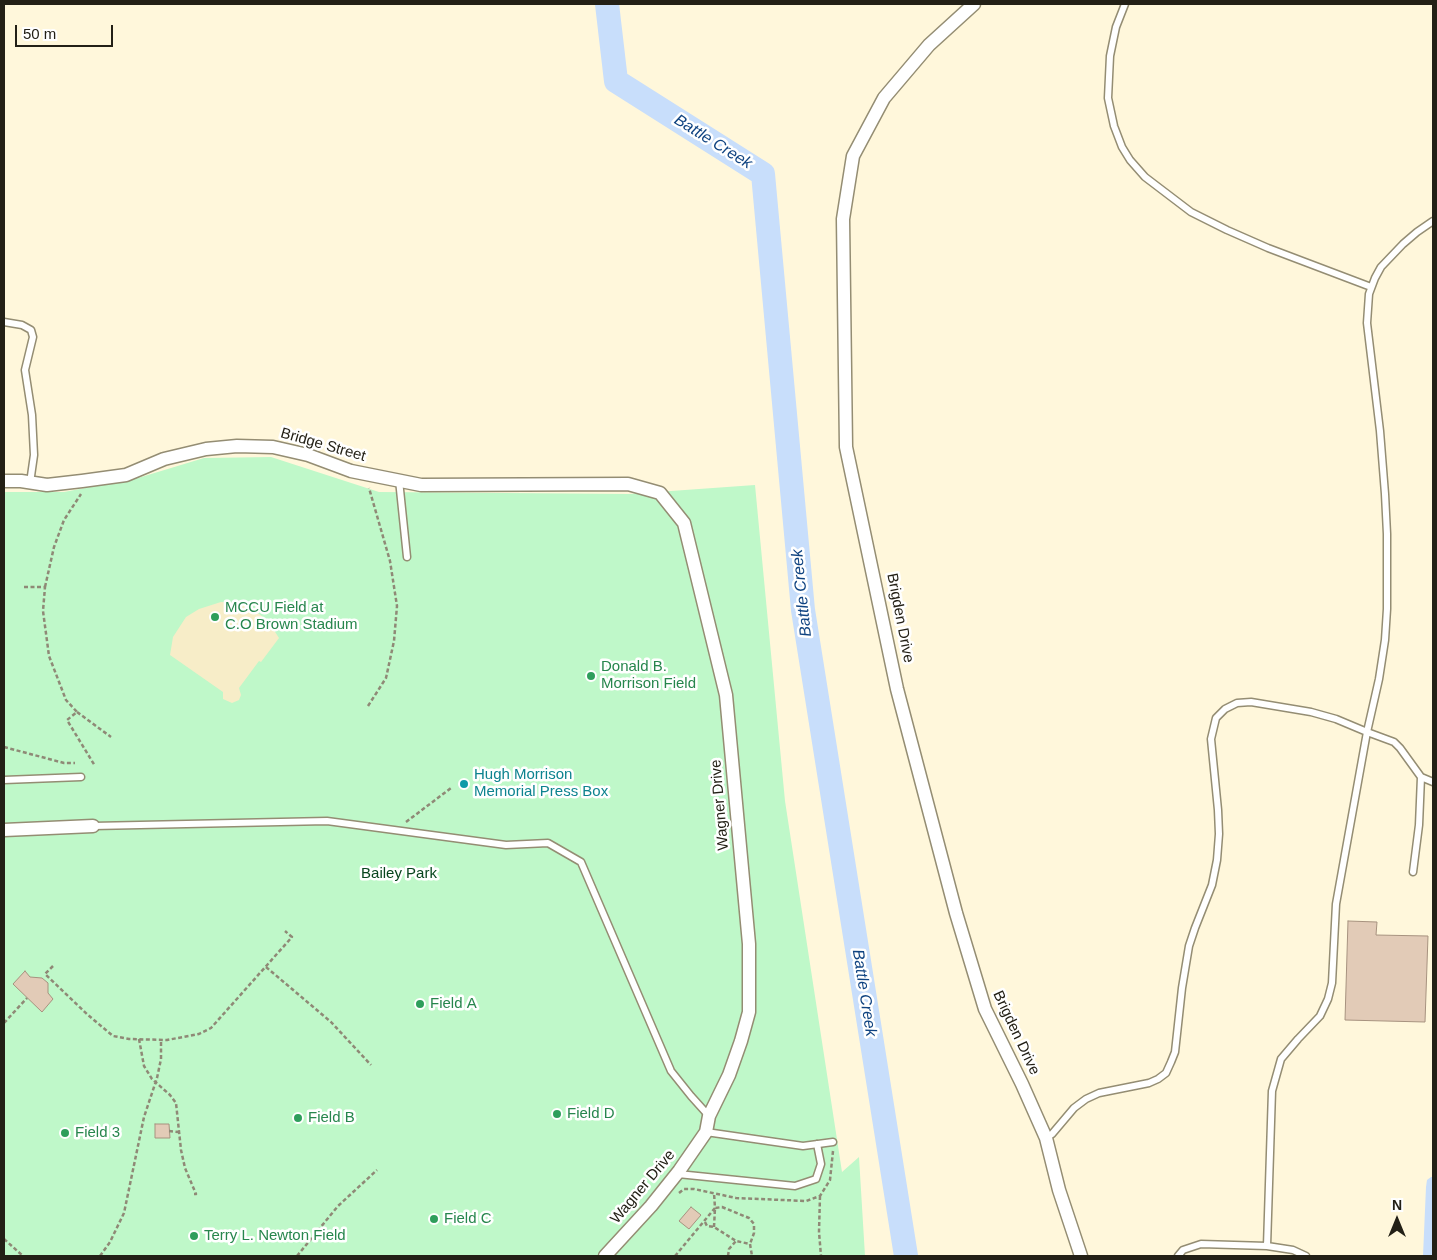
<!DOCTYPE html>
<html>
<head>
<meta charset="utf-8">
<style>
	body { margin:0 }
	#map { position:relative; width:1437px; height:1260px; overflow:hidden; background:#fff7db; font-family:Helvetica,sans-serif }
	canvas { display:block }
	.frame { position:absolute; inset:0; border:5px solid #232016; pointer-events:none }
	.north { position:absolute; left:1372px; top:1195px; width:50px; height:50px; -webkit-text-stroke:4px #fff; paint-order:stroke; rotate:0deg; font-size:14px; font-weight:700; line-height:20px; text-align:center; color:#232016 }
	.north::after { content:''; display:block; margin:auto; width:18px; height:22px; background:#232016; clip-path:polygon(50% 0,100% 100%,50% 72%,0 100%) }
	.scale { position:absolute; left:15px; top:25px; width:98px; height:22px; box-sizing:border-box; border:2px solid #232016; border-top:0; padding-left:6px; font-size:15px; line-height:18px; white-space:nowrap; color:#232016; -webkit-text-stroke:4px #fff; paint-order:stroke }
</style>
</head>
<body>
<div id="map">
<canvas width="1437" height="1260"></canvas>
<div class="frame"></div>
<div class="north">N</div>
<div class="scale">50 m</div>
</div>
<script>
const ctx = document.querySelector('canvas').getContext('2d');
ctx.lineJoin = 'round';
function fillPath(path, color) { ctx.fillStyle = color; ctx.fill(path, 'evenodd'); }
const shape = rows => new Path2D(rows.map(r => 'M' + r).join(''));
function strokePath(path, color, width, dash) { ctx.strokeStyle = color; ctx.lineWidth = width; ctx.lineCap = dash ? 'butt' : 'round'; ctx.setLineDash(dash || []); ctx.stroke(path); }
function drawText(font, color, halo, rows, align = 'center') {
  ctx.font = font + ' Helvetica,sans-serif'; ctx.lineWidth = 5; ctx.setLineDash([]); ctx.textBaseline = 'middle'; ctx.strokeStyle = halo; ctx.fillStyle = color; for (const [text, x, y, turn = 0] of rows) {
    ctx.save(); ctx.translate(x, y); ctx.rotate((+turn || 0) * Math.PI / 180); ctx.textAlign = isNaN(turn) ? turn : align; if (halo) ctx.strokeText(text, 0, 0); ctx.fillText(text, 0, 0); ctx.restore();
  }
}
fillPath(shape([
	[271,457,379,492,629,494,755,485,785,801,842,1172,859,1157,865,1256,4,1256,4,492,64,492,138,478,204,458]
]), '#bff8c9');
fillPath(shape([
	[221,602,241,603,249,606,268,621,279,638,261,662,259,661,239,688,241,695,239,700,232,703,223,699,223,692,170,655,173,637,186,617,199,609]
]), '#f7edc8');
fillPath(shape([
	[1431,1177,1433,1177,1433,1256,1423,1256,1426,1187,1427,1180]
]), '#c8defb');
strokePath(shape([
	[607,4,616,81,763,174,803,610,906,1256]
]), '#c8defb', 24);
const building = shape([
	[1348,921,1377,922,1376,935,1428,936,1425,1022,1345,1020,1348,921],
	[25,971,30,977,42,978,48,983,48,993,53,999,42,1012,13,984,25,971],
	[155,1124,169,1124,170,1138,155,1138,155,1124],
	[691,1207,701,1215,689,1229,679,1221,691,1207]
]);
fillPath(building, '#e2cbb7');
strokePath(building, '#a7927f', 1);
const service = shape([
	[1125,4,1116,27,1110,56,1108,98,1114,126,1122,147,1130,160,1145,177,1191,212,1227,230,1268,248,1371,287],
	[1433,221,1417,232,1403,244,1381,267,1375,278,1369,294,1367,323,1380,431,1385,494,1387,534,1387,609,1385,640,1379,679,1367,732,1394,742,1400,748,1421,777,1433,782],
	[4,322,22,325,31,330,33,337,25,370,32,415,34,455,30,483],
	[399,480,407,557],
	[4,780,81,777],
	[93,826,327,821,506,845,548,843,581,862,671,1071,691,1096,709,1116],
	[1413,872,1419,825,1421,777],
	[706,1132,803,1146,833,1142],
	[1046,1138,1052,1134,1074,1108,1086,1099,1099,1093,1149,1083,1158,1079,1166,1073,1171,1062,1175,1052,1182,988,1189,946,1195,928,1212,885,1217,860,1219,834,1218,810,1211,739,1216,718,1225,709,1237,703,1251,702,1311,712,1336,719,1367,732,1336,904,1332,983,1328,999,1320,1016,1298,1039,1281,1059,1272,1091,1267,1246,1293,1250,1306,1256],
	[678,1174,795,1186,816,1179,821,1164,817,1144],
	[1178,1256,1183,1250,1201,1244,1267,1246]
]);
const minor = shape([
	[974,4,929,45,884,98,853,156,843,219,846,447,897,689,956,913,985,1009,1022,1084,1046,1138,1059,1190,1081,1256],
	[4,481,21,481,47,485,82,481,126,475,164,459,206,449,237,446,273,447,308,455,351,471,421,485,628,484,660,493,684,523,726,695,749,944,749,1012,741,1041,729,1075,709,1116,706,1132,679,1171,651,1206,605,1256],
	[4,830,93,826]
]);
strokePath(service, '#948d73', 9);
strokePath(minor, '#948d73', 15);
strokePath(shape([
	[24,587,45,587,43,611,49,656,66,700,77,712,67,720,95,766],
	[45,587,54,547,64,520,81,494],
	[368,706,386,678,394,641,397,606,390,561,369,488],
	[77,712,111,737],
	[4,747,64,763,75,763],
	[406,822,451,788],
	[53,966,45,974,88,1015,113,1036,129,1039,167,1040,199,1034,211,1028,292,937,285,931],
	[266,967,331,1022,371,1065],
	[4,1023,27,998],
	[139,1039,144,1066,152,1079,170,1095,176,1103,181,1150,185,1168,196,1194,194,1194],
	[169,1131,178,1132],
	[679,1193,684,1189,694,1189,736,1198,806,1201,820,1196,830,1180,833,1151],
	[820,1196,819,1232,821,1256],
	[705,1222,707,1226,714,1227,736,1241,750,1244,752,1256],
	[714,1227,715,1208,722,1207,749,1218,754,1224,754,1233,750,1244],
	[4,1239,23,1256],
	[100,1256,110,1242,124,1213,144,1117,157,1078,161,1059,161,1039],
	[297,1256,338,1206,377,1170],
	[675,1256,715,1208,714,1193],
	[728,1256,729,1249,736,1241]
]), '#8f8976', 2.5, [4, 2.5]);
strokePath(service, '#fff', 6);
strokePath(minor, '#fff', 12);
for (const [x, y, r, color] of [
	[215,617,5,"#2e9e5b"],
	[591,676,5,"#2e9e5b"],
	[464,784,5,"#0f9aa8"],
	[420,1004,5,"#2e9e5b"],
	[557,1114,5,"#2e9e5b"],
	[298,1118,5,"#2e9e5b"],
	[65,1133,5,"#2e9e5b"],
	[434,1219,5,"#2e9e5b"],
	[194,1236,5,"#2e9e5b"]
]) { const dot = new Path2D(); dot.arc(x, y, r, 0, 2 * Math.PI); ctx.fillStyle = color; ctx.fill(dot); strokePath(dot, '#fff', 2); }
drawText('15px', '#232016', '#fff', [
	["Bridge Street",323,445,16],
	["Brigden Drive",900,618,79],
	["Wagner Drive",720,805,-95],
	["Brigden Drive",1016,1033,65],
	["Wagner Drive",643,1187,-50]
]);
drawText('15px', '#27864d', '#fff', [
	["MCCU Field at",225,608],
	["C.O Brown Stadium",225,625],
	["Donald B.",601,667],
	["Morrison Field",601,684],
	["Field A",430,1004],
	["Field D",567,1114],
	["Field B",308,1118],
	["Field 3",75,1133],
	["Field C",444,1219],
	["Terry L. Newton Field",204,1236]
], 'left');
drawText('15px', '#0d838f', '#fff', [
	["Hugh Morrison",474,775],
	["Memorial Press Box",474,792]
], 'left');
drawText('15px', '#08451e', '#fff', [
	["Bailey Park",399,874]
]);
drawText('italic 16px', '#0f4381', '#fff', [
	["Battle Creek",713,142,32],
	["Battle Creek",802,593,-96],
	["Battle Creek",864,993,81]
]);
</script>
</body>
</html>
